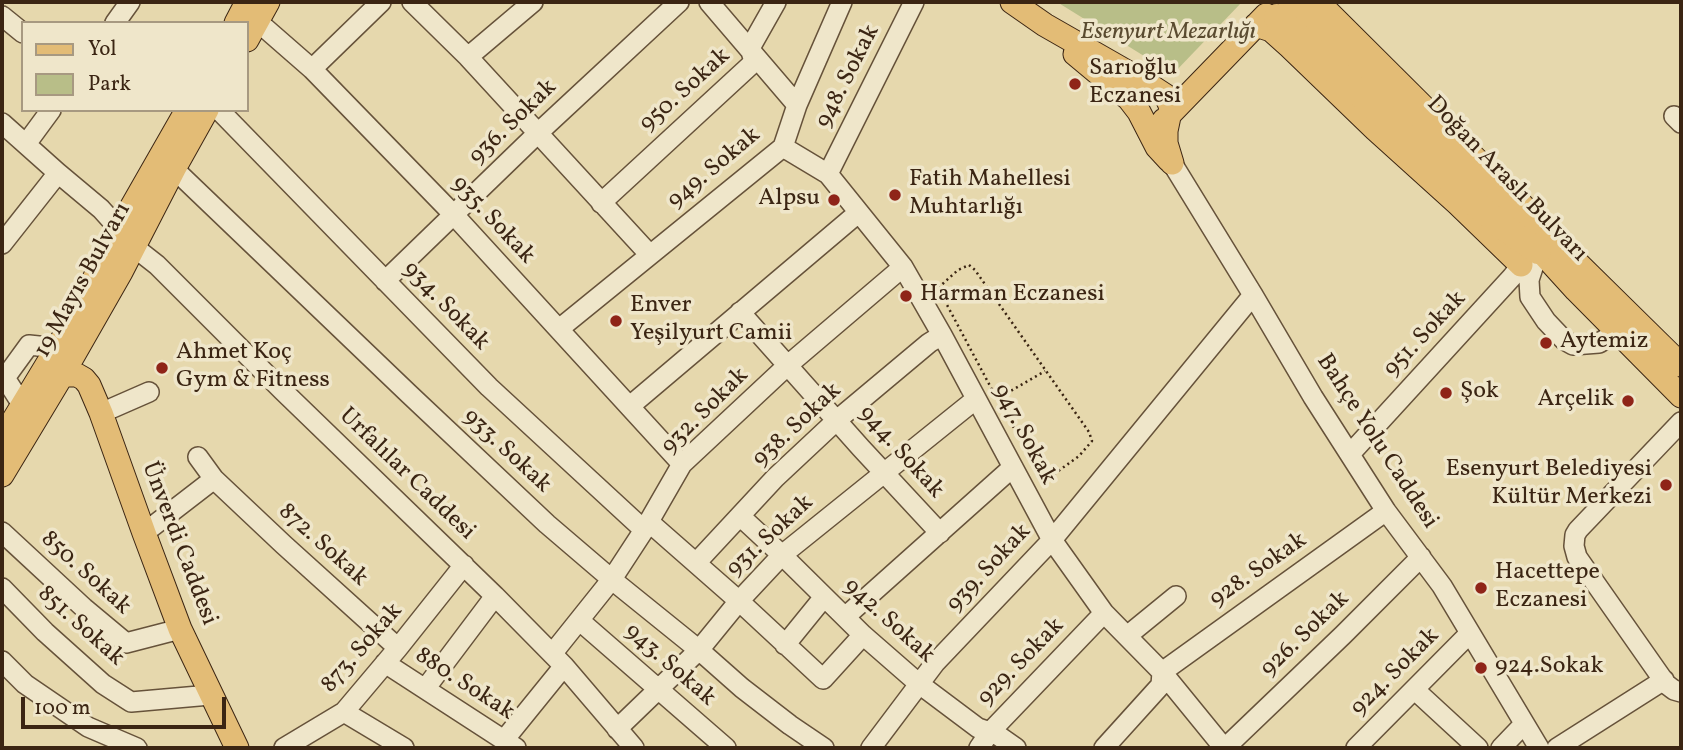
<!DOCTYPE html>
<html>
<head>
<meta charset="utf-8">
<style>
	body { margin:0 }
	#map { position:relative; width:1683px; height:750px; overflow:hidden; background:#e6d8ad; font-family:Vollkorn,serif }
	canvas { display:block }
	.frame { position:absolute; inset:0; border:4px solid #3b2513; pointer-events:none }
	.legend { position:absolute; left:21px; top:21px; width:228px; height:91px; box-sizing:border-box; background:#efe6ca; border:2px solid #a79981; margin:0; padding:9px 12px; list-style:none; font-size:21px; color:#3b2513 }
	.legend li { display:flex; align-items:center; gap:14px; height:35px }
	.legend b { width:35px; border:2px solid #a79981 }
	.scale { position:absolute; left:21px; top:697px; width:205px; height:32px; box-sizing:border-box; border:4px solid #3b2513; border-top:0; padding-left:9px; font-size:21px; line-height:24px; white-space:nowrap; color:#3b2513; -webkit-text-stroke:5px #efe6ca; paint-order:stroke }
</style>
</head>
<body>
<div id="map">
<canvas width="1683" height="750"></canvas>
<div class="frame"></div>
<ul class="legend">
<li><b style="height:9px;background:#e3bc76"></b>Yol</li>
<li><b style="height:19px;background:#b8be88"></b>Park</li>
</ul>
<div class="scale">100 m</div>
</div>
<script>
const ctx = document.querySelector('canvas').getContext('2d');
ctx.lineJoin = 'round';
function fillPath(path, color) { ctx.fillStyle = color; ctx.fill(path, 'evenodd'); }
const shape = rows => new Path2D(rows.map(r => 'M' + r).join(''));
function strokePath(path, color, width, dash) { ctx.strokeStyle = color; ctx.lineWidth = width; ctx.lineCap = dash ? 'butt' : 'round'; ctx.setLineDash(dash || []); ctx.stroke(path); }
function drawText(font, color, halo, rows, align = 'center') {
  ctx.font = font + ' Vollkorn,serif'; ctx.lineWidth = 7; ctx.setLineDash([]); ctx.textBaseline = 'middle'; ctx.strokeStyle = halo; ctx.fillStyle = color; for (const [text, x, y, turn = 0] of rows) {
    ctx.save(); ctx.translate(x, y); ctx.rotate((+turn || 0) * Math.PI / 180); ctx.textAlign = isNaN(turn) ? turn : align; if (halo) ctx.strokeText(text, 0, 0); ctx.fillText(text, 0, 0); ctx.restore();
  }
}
fillPath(shape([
	[1057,2,1242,2,1173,74]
]), '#b8be88');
const minor = shape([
	[412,2,468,57,650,255],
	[709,2,797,105],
	[2,16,23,33],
	[257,21,312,69,454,215,682,464],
	[115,23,130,2],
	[468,57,533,2],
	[312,69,381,2],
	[219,110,489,387,644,530],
	[1674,116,1681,123],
	[2,123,58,173,101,209,119,229],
	[26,144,51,110],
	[783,147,828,174,903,267,942,335,1052,540,1104,613,1162,672,1224,748],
	[1172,163,1253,295,1313,397,1386,511,1442,586,1539,748],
	[174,169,409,394,547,524,616,583,699,650,742,688,790,725,824,748],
	[828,174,914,2],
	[601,203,754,62,750,48,776,2],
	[2,244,58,173],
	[134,247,157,265,283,391,495,596,564,666,634,748],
	[1538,252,1529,280,1530,297,1546,321,1564,340,1573,345,1599,343,1617,332],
	[385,281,538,133,679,2],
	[740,312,861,448,940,533],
	[559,329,783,147,797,105,842,2],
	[23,406,5,378,29,345,58,348],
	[630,406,858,213],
	[101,413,149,392],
	[1681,422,1578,530,1575,535,1574,546,1577,557,1666,684,1674,690,1681,692],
	[1350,454,1512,277,1521,265,1531,257],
	[198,457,214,479],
	[740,516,782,555,863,635,918,683,978,728,996,734,1016,748],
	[649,522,739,601,823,679,863,635],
	[2,532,84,608,126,643,180,629],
	[144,533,214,479,284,545,398,648],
	[696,563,775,478,837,420,929,343,942,335],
	[2,588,45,632,103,684,131,702,210,695],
	[845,617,1013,467],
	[580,621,726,748],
	[1127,636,1176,596],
	[785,645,824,597],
	[552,654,612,579,644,530,682,464,788,365,903,267],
	[2,661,25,684,88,727,137,748],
	[385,663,516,748],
	[425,689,495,596],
	[1415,690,1478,748],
	[344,712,404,748],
	[617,729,699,650,739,601,782,555,976,399],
	[504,740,564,666],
	[284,748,344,712,398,648,464,565],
	[871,748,935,663,1052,540,1253,295],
	[979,748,990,732,1104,613],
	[1104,748,1161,685,1162,672,1386,511],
	[1225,748,1343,635,1421,557],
	[1356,748,1470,633],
	[1501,748,1524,724],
	[1557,748,1664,680]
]);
const major = shape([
	[1012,2,1045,25,1143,81,1166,96,1171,107,1166,131,1166,143,1172,163],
	[1290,2,1495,201,1576,290,1681,396],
	[1318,2,1522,205,1564,250,1681,365],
	[236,23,247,2],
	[1256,25,1271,30,1290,47,1375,129,1458,204,1521,265],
	[247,40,268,2],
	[1075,54,1129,99,1139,112,1157,147,1169,160],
	[1164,120,1168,118,1171,113,1266,15],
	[61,377,68,375,77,375,84,379,89,385,101,413,144,533,180,629,237,748],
	[2,439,71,325,119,229,187,110],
	[2,475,61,377,121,272,174,169,207,110]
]);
const highway = shape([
	[1277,17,1384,116,1469,198,1506,229,1538,251]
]);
strokePath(minor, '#66523a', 22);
strokePath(major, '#3b2513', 25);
strokePath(highway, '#3b2513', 29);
strokePath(shape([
	[969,265,975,270,1089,432,1092,441,1079,456,1050,477,1045,478,1041,474,997,399,938,288,958,270,969,265],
	[997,399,1045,371]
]), '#3b2513', 2.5, [2, 3.5]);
strokePath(minor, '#efe6ca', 19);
strokePath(major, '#e3bc76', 23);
strokePath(highway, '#e3bc76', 26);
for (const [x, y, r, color] of [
	[1075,84,7,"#8f2418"],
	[895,195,7,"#8f2418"],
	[834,200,7,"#8f2418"],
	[906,296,7,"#8f2418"],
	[616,321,7,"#8f2418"],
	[1546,343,7,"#8f2418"],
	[162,368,7,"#8f2418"],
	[1446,393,7,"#8f2418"],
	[1628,401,7,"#8f2418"],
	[1666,485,7,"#8f2418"],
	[1481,588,7,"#8f2418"],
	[1481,668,7,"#8f2418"]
]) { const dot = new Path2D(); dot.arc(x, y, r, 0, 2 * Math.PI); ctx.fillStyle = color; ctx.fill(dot); strokePath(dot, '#efe6ca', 2.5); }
drawText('italic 24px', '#5a4b30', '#efe6ca', [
	["Esenyurt Mezarlığı",1168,34]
]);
drawText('24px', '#3b2513', '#efe6ca', [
	["Sarıoğlu",1089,70],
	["Eczanesi",1089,98],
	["Fatih Mahellesi",909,181],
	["Muhtarlığı",909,209],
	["Alpsu",820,200,"right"],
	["Harman Eczanesi",920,296],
	["Enver",630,307],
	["Yeşilyurt Camii",630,335],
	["Aytemiz",1560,343],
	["Ahmet Koç",176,354],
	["Gym & Fitness",176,382],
	["Şok",1460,393],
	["Arçelik",1614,401,"right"],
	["Esenyurt Belediyesi",1652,471,"right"],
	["Kültür Merkezi",1652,499,"right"],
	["Hacettepe",1495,574],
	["Eczanesi",1495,602],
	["924.Sokak",1495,668]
], 'left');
drawText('24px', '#3b2513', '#efe6ca', [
	["948. Sokak",849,77,-63],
	["950. Sokak",686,91,-42],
	["936. Sokak",514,123,-44],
	["949. Sokak",715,169,-40],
	["Doğan Araslı Bulvarı",1506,180,46],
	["935. Sokak",492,221,47],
	["19 Mayıs Bulvarı",84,281,-61],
	["934. Sokak",445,307,46],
	["951. Sokak",1426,335,-47],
	["932. Sokak",706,412,-45],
	["938. Sokak",798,426,-43],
	["947. Sokak",1023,435,62],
	["Bahçe Yolu Caddesi",1376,442,57],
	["933. Sokak",506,452,43],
	["944. Sokak",900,453,48],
	["Urfalılar Caddesi",406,475,44],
	["931. Sokak",771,537,-43],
	["Ünverdi Caddesi",178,544,69],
	["872. Sokak",322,546,42],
	["939. Sokak",990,569,-47],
	["928. Sokak",1259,571,-35],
	["850. Sokak",85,574,42],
	["942. Sokak",888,622,42],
	["851. Sokak",80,627,42],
	["926. Sokak",1306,635,-44],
	["873. Sokak",363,649,-49],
	["929. Sokak",1022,663,-46],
	["943. Sokak",669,666,41],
	["924. Sokak",1396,673,-45],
	["880. Sokak",464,685,33]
]);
</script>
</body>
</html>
